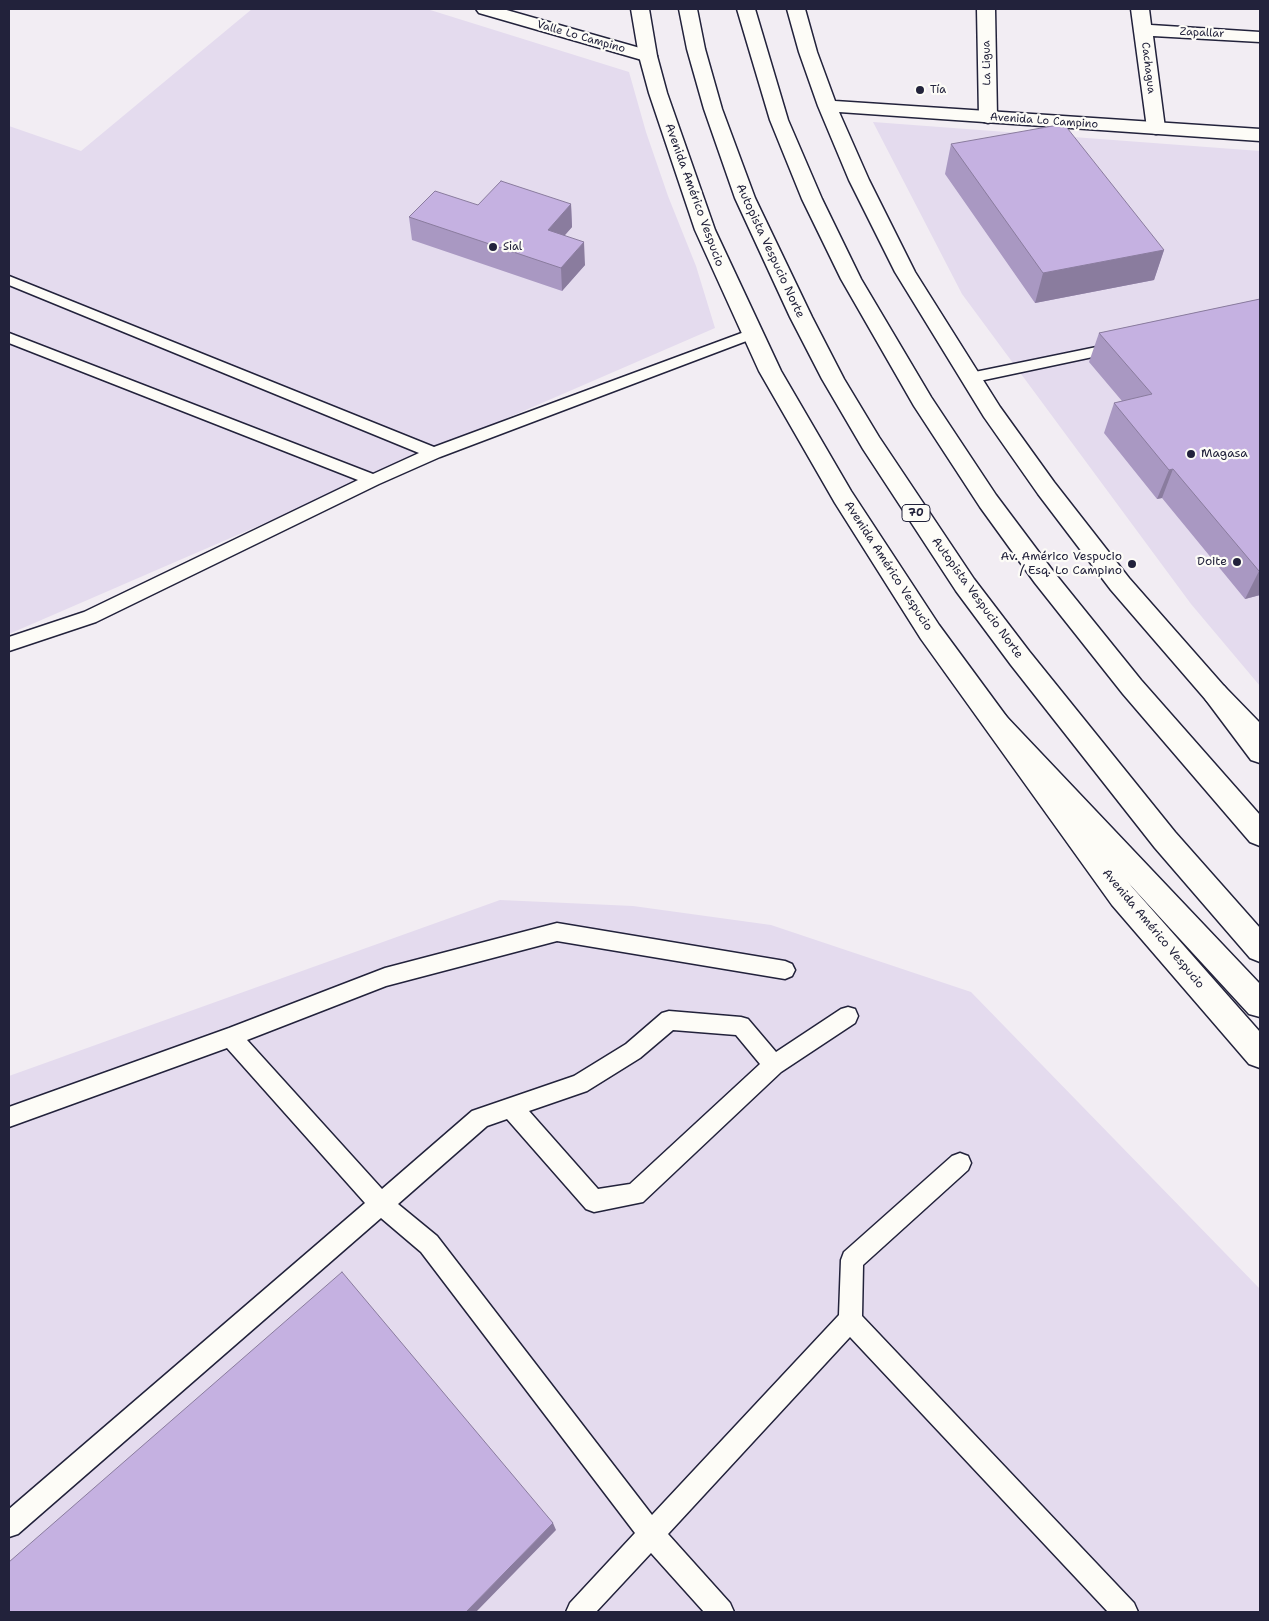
<!DOCTYPE html>
<html>
<head>
<meta charset="utf-8">
<style>
	body { margin:0 }
	#map { position:relative; width:1269px; height:1621px; overflow:hidden; background:#f2edf3; font-family:"Shantell Sans",sans-serif }
	canvas { display:block }
	.frame { position:absolute; inset:0; border:10px solid #22223b; pointer-events:none }
</style>
</head>
<body>
<div id="map">
<canvas width="1269" height="1621"></canvas>
<div class="frame"></div>
</div>
<script>
const ctx = document.querySelector('canvas').getContext('2d');
ctx.lineJoin = 'round';
function fillPath(path, color) { ctx.fillStyle = color; ctx.fill(path, 'evenodd'); }
const shape = rows => new Path2D(rows.map(r => 'M' + r).join(''));
function strokePath(path, color, width, dash) { ctx.strokeStyle = color; ctx.lineWidth = width; ctx.lineCap = dash ? 'butt' : 'round'; ctx.setLineDash(dash || []); ctx.stroke(path); }
function drawText(font, color, halo, rows, align = 'center') {
  ctx.font = font + ' "Shantell Sans",sans-serif'; ctx.lineWidth = 4.5; ctx.setLineDash([]); ctx.textBaseline = 'middle'; ctx.strokeStyle = halo; ctx.fillStyle = color; for (const [text, x, y, turn = 0] of rows) {
    ctx.save(); ctx.translate(x, y); ctx.rotate((+turn || 0) * Math.PI / 180); ctx.textAlign = isNaN(turn) ? turn : align; if (halo) ctx.strokeText(text, 0, 0); ctx.fillText(text, 0, 0); ctx.restore();
  }
}
fillPath(shape([
	[252,9,427,9,629,72,646,132,668,196,696,266,715,328,9,634,9,126,81,151],
	[873,122,1260,151,1260,686,1191,604,962,294],
	[500,900,633,906,771,925,971,992,1260,1289,1260,1612,9,1612,9,1076]
]), '#e4dbee');
const service = shape([
	[9,276,434,447,747,331,757,331,759,334,757,337,440,457,379,484,96,622,9,651,9,637,84,612,358,480,9,343,9,333,373,474,419,453,9,285,9,276],
	[1116,343,1121,345,1123,348,1121,351,970,383,965,382,962,378,965,374,970,373,1116,343],
	[557,923,785,961,792,964,795,970,792,976,785,979,557,941,386,986,247,1040,382,1189,472,1111,574,1076,626,1044,662,1013,669,1011,741,1017,748,1019,776,1052,841,1009,848,1007,855,1009,858,1016,855,1023,781,1072,643,1202,594,1212,586,1209,507,1119,487,1126,398,1204,437,1236,652,1515,839,1315,841,1260,844,1252,952,1156,960,1153,968,1156,971,1163,968,1170,863,1265,862,1316,1134,1603,1138,1612,1108,1612,850,1337,668,1534,730,1603,734,1612,704,1612,651,1553,596,1612,566,1612,570,1603,635,1533,421,1252,381,1218,18,1534,9,1537,9,1509,365,1203,227,1048,9,1127,9,1107,229,1028,385,968,557,923],
	[673,1030,736,1035,760,1064,630,1184,598,1189,529,1111,587,1091,640,1058,673,1030]
]);
const minor = shape([
	[977,9,995,9,997,117,995,121,988,123,981,121,979,117,977,9],
	[1131,9,1149,9,1151,25,1260,32,1260,42,1153,36,1165,128,1163,132,1156,134,1149,132,1147,128,1131,9]
]);
const tertiary = shape([
	[476,9,503,9,654,52,657,56,654,60,648,61,642,60,479,13,476,9]
]);
const secondary = shape([
	[631,9,649,9,657,56,667,93,715,230,781,371,851,491,939,625,1132,887,1260,1032,1260,1068,1249,1064,1112,905,921,639,835,503,759,371,695,230,649,93,639,56,631,9],
	[787,9,805,9,817,52,835,101,1260,129,1260,141,839,112,869,180,915,272,1000,407,1054,482,1129,578,1224,686,1260,723,1260,751,1251,748,1206,700,1111,590,1038,494,984,417,895,272,849,180,818,106,799,52,787,9]
]);
const motorway = shape([
	[679,9,697,9,705,49,722,109,755,198,812,317,844,379,879,437,974,579,1029,651,1175,832,1260,928,1260,962,1250,958,1155,848,1011,665,956,591,863,449,822,379,790,317,735,198,704,109,687,49,679,9],
	[737,9,755,9,788,120,822,199,861,279,931,397,996,495,1053,571,1141,680,1260,815,1260,846,1250,842,1123,694,1035,583,980,507,914,406,841,279,802,199,770,120,737,9],
	[1215,683,1224,686,1260,732,1260,763,1251,760,1206,700,1202,693,1206,686,1215,683],
	[994,710,1003,713,1260,984,1260,1017,1249,1014,985,727,981,720,985,713,994,710]
]);
strokePath(service, '#22223b', 3);
strokePath(minor, '#22223b', 3);
strokePath(tertiary, '#22223b', 3);
strokePath(secondary, '#22223b', 3);
strokePath(motorway, '#22223b', 3);
fillPath(service, '#fdfcf7');
fillPath(minor, '#fdfcf7');
fillPath(tertiary, '#fdfcf7');
fillPath(secondary, '#fdfcf7');
fillPath(motorway, '#fdfcf7');
fillPath(shape([
	[951,144,1164,250,1154,280,1035,303,945,174],
	[571,204,572,227,565,235,585,265,562,291,412,240,409,217,478,205],
	[1260,299,1260,595,1245,599,1162,498,1157,499,1104,433,1114,403,1122,401,1089,362,1099,333]
]), '#a998c2');
fillPath(shape([
	[571,204,572,227,549,253,548,230],
	[584,242,585,265,562,291,561,268],
	[1164,250,1154,280,1035,303,1043,273],
	[1173,469,1162,498,1157,499,1169,470],
	[1259,571,1260,571,1260,595,1245,599],
	[553,1523,556,1530,476,1612,466,1612]
]), '#8a7c9e');
const building = shape([
	[1064,124,1164,250,1043,273,951,144,1064,124],
	[501,181,571,204,548,230,584,242,561,268,409,217,435,191,478,205,501,181],
	[1260,299,1260,571,1259,571,1173,469,1169,470,1114,403,1152,394,1099,333,1260,299],
	[342,1272,553,1523,466,1612,9,1612,9,1562,342,1272]
]);
fillPath(building, '#c5b1e1');
strokePath(building, '#8a7c9e', 1);
for (const [x, y, r, color] of [
	[920,90,5,"#22223b"],
	[493,247,5,"#22223b"],
	[1191,454,5,"#22223b"],
	[1237,562,5,"#22223b"],
	[1132,564,5,"#22223b"]
]) { const dot = new Path2D(); dot.arc(x, y, r, 0, 2 * Math.PI); ctx.fillStyle = color; ctx.fill(dot); strokePath(dot, '#fdfcf7', 2); }
drawText('11px', '#22223b', '#fdfcf7', [
	["Zapallar",1202,33,3],
	["Valle Lo Campino",581,37,16],
	["La Ligua",987,63,-91],
	["Cachagua",1148,68,83],
	["Avenida Lo Campino",1044,121,4]
]);
drawText('11px', '#22223b', '#fdfcf7', [
	["Tía",930,90],
	["Sial",503,247]
], 'left');
for (const [x, y, w] of [
	[916,513,28]
]) { const box = new Path2D(); box.roundRect(x - w / 2, y - 8.5, w, 17, 4); ctx.fillStyle = '#fdfcf7'; ctx.fill(box); strokePath(box, '#22223b', 1); }
drawText('bold 11px', '#22223b', null, [
	["70",916,513]
]);
drawText('12px', '#22223b', '#fdfcf7', [
	["Avenida Américo Vespucio",694,195,70],
	["Autopista Vespucio Norte",770,251,65],
	["Avenida Américo Vespucio",888,566,57],
	["Autopista Vespucio Norte",977,598,54],
	["Avenida Américo Vespucio",1153,929,50]
]);
drawText('12px', '#22223b', '#fdfcf7', [
	["Magasa",1201,454,"left"],
	["Av. Américo Vespucio",1122,557],
	["/ Esq. Lo Campino",1122,571],
	["Doite",1227,562]
], 'right');
</script>
</body>
</html>
